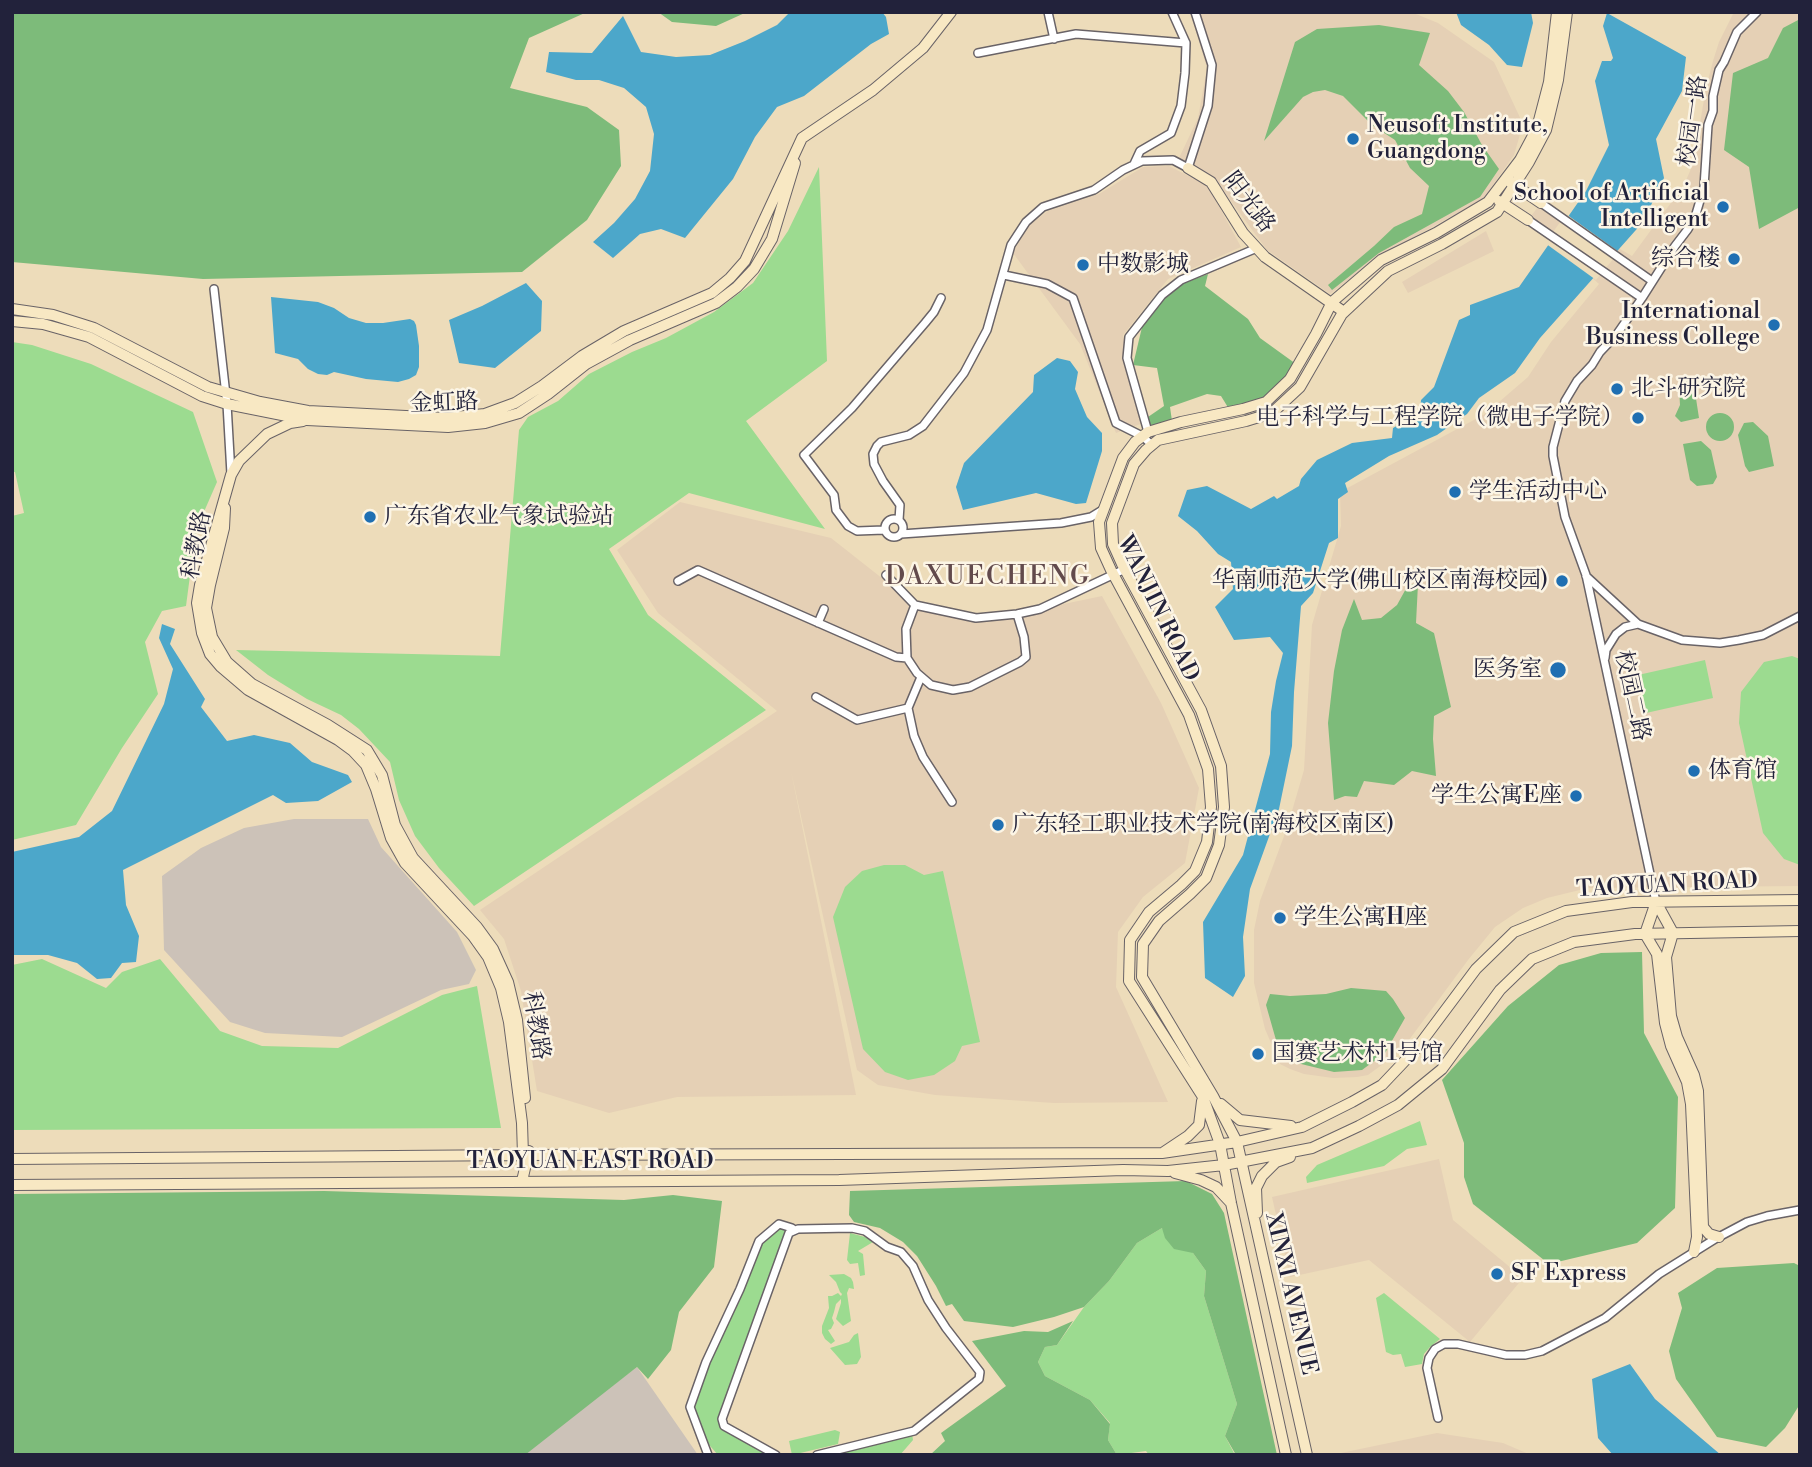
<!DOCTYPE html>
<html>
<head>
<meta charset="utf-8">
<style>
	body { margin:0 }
	#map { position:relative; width:1812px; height:1467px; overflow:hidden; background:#eddcba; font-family:"Libre Bodoni",serif }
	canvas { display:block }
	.frame { position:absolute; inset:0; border:14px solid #22223b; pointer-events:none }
</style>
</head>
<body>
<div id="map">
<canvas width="1812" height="1467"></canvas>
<div class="frame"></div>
</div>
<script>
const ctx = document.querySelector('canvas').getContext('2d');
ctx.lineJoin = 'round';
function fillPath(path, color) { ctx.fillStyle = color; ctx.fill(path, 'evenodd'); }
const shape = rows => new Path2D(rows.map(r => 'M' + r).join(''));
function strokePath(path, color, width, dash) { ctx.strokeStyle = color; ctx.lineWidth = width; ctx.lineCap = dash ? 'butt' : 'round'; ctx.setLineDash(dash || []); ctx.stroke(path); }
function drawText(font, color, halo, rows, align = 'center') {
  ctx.font = font + ' "Libre Bodoni","Noto Serif SC",serif'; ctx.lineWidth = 5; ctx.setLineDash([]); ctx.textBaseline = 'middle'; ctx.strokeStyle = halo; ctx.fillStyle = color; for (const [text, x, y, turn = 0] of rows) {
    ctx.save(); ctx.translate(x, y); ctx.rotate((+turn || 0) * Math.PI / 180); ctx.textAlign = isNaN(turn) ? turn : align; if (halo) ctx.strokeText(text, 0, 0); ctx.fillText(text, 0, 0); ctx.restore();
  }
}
fillPath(shape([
	[1190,12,1411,12,1438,23,1494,62,1523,124,1514,155,1483,199,1381,255,1330,294,1267,250,1216,181,1179,158,1198,118,1207,68],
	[1734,12,1800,12,1800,886,1588,888,1547,898,1523,908,1495,927,1468,960,1406,1044,1394,1056,1368,1075,1357,1077,1333,1078,1304,1074,1290,1069,1280,1064,1265,1029,1254,983,1254,930,1260,901,1287,828,1304,770,1312,625,1341,526,1340,492,1485,414,1528,377,1551,342,1599,284,1528,220,1541,203,1632,256,1684,185,1693,164,1706,88,1713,61,1719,42],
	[1169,166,1208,186,1241,247,1168,279,1123,335,1146,422,1116,433,1080,344,1013,253,1028,226,1048,211,1099,194,1143,167],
	[1486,231,1494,251,1408,293,1402,282],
	[680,502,831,538,916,605,976,618,1040,609,1102,596,1161,703,1199,788,1185,863,1143,897,1118,932,1116,987,1168,1102,1054,1103,935,1095,878,1085,857,1070,791,771,856,1095,677,1097,609,1113,537,1091,521,991,504,939,480,910,777,711,658,613,617,550],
	[1439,1159,1453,1220,1523,1278,1470,1342,1369,1260,1290,1277,1272,1197],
	[1437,1433,1503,1443,1531,1455,1336,1454]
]), '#e5d0b5');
fillPath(shape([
	[294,819,368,819,381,847,457,932,476,970,469,984,441,990,342,1037,265,1033,230,1022,164,950,162,876,201,848,244,828],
	[637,1367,698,1455,520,1455]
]), '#ccc2b8');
fillPath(shape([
	[819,167,827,361,746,421,825,529,689,493,609,549,648,615,766,710,474,906,439,868,415,836,399,800,390,762,359,729,341,715,307,699,268,675,236,650,500,656,519,430,528,417,558,401,589,374,632,352,666,338,714,312,753,283,788,231],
	[12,342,32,345,91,364,193,412,217,482,196,530,186,606,162,611,145,642,158,694,122,748,76,825,12,840,12,516,24,513,15,472,12,472],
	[1792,656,1800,659,1800,865,1784,859,1763,833,1739,723,1741,692,1764,662],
	[1705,660,1713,698,1646,713,1638,675],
	[884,865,905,865,924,875,943,871,980,1042,962,1046,955,1061,934,1075,908,1080,885,1072,863,1049,833,917,845,887,862,871],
	[42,959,106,988,122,972,160,959,220,1031,262,1046,338,1048,442,995,477,986,501,1128,12,1130,12,965],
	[1420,1121,1427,1145,1407,1149,1384,1166,1307,1183,1306,1177,1317,1165],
	[792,1228,722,1419,724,1426,776,1455,718,1455,704,1439,690,1407,759,1241,779,1229],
	[1162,1228,1193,1253,1206,1271,1204,1296,1237,1404,1225,1436,1235,1455,1149,1455,1146,1451,1117,1455,1108,1440,1110,1423,1090,1400,1045,1376,1038,1362,1045,1347,1057,1345,1084,1307,1109,1281,1137,1243],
	[850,1233,865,1237,873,1242,858,1251,863,1254,865,1275,860,1276,858,1263,850,1264,847,1260],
	[844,1274,851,1278,853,1282,854,1289,849,1288,847,1293,851,1321,843,1326,836,1319,841,1303,841,1299,836,1304,834,1312,832,1318,834,1323,831,1329,828,1330,835,1341,831,1344,825,1339,822,1333,822,1326,829,1308,828,1296,832,1296,838,1293,841,1296,842,1294,840,1292,836,1282,829,1275],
	[1384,1293,1440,1339,1430,1347,1424,1354,1422,1364,1405,1367,1401,1354,1393,1355,1386,1352,1376,1298],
	[858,1333,861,1357,857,1364,845,1365,830,1348,849,1342,854,1335],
	[835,1430,840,1432,838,1444,792,1455,789,1441],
	[912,1434,913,1440,900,1455,831,1455]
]), '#9cdb90');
fillPath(shape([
	[12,12,587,12,529,38,510,88,587,107,619,130,621,166,587,220,522,272,203,279,12,262],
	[658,12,747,12,716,26,672,22],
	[1800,19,1800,207,1759,229,1749,167,1724,150,1733,73,1768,58,1783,28],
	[1379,25,1430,33,1419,65,1448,91,1464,112,1482,145,1499,169,1480,197,1379,253,1332,290,1328,285,1374,246,1394,227,1422,214,1429,186,1410,168,1395,140,1372,125,1343,96,1325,90,1313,92,1303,97,1264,141,1295,42,1317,29],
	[1208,274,1205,286,1248,319,1260,338,1296,364,1288,378,1264,400,1229,409,1221,396,1207,394,1170,407,1172,421,1150,428,1148,417,1164,406,1157,368,1133,365,1143,323,1166,297,1182,284],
	[1693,379,1699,418,1681,422,1675,416,1680,405,1679,388,1684,380],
	'1706 427a14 14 0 1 1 28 0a14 14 0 1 1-28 0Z',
	[1753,422,1768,436,1774,466,1749,472,1745,466,1738,435,1744,423],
	[1701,441,1711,450,1717,477,1713,484,1697,486,1690,480,1683,444],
	[1418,584,1416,623,1434,633,1451,707,1434,716,1433,739,1436,776,1412,771,1394,785,1364,781,1357,797,1345,796,1334,800,1328,723,1334,671,1342,630,1354,599,1362,620,1381,618,1397,605,1408,585],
	[1642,952,1644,1033,1678,1097,1675,1208,1637,1243,1549,1264,1473,1204,1464,1177,1464,1143,1442,1080,1508,1006,1559,965,1601,953],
	[1351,988,1386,991,1393,999,1405,1018,1385,1053,1362,1070,1334,1072,1293,1062,1276,1040,1266,1005,1270,994,1290,996,1326,994],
	[1186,1181,1212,1194,1224,1213,1277,1455,1236,1455,1225,1436,1237,1404,1204,1296,1206,1271,1193,1253,1174,1249,1165,1238,1162,1228,1137,1243,1109,1281,1084,1307,1054,1317,1013,1327,964,1321,952,1304,946,1306,936,1286,917,1256,903,1242,880,1228,854,1222,849,1215,850,1191],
	[324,1191,624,1200,673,1195,722,1201,714,1267,679,1312,671,1350,648,1379,637,1367,525,1455,12,1455,12,1194],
	[1794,1263,1800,1266,1800,1404,1785,1428,1766,1447,1717,1437,1676,1379,1669,1351,1682,1308,1678,1293,1717,1268],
	[1073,1321,1057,1345,1045,1347,1038,1362,1045,1376,1090,1400,1110,1424,1108,1440,1117,1455,930,1455,945,1441,941,1433,1006,1386,972,1341,1024,1331,1048,1332]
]), '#7dbb7a');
fillPath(shape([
	[790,12,882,12,886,17,889,34,871,44,804,96,777,107,755,137,733,179,685,238,661,229,640,234,613,258,593,242,614,223,635,199,650,171,654,134,646,107,624,88,599,80,576,80,546,72,549,52,592,53,623,16,641,52,676,57,710,55,745,41,777,25],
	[1456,12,1531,12,1533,23,1522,67,1507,65,1489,45,1461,25],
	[1607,13,1686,57,1682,91,1656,139,1664,178,1643,222,1540,338,1515,373,1479,398,1467,414,1437,435,1389,456,1345,483,1348,492,1338,499,1338,538,1329,543,1313,593,1301,606,1294,692,1292,746,1279,809,1250,889,1243,937,1245,976,1233,997,1205,978,1203,922,1243,855,1270,754,1271,712,1276,681,1283,653,1270,637,1234,640,1215,607,1233,589,1231,562,1218,554,1197,531,1178,516,1187,490,1207,486,1251,509,1274,496,1277,499,1299,486,1301,479,1317,460,1352,443,1392,438,1393,428,1420,413,1421,400,1434,387,1459,320,1470,315,1470,305,1519,287,1586,191,1609,145,1595,81,1602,61,1611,61,1613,58,1603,26],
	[526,283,542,301,541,331,495,368,459,363,449,320,482,306],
	[271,297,318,302,334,308,349,318,366,323,383,323,410,319,414,321,416,325,419,346,419,367,416,375,409,379,398,382,366,379,334,372,327,375,318,374,308,369,298,359,275,353],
	[1057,358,1070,361,1078,372,1075,389,1087,417,1102,433,1102,451,1086,503,1076,504,1036,493,963,510,956,487,964,463,1033,392,1034,375],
	[162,624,175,629,170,644,205,699,201,707,227,741,254,735,290,743,312,762,348,775,352,782,318,801,286,803,273,795,123,870,126,905,139,936,136,962,122,963,111,978,97,979,77,963,48,955,12,955,12,852,79,837,112,811,164,704,173,669,159,638],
	[1630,1364,1655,1399,1721,1455,1613,1455,1598,1438,1592,1379]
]), '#4ca7ca');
fillPath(shape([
	[1566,214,1619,252,1596,280,1545,243]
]), '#eddcba');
const street = shape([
	[1048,12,1054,39],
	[978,53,1076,34,1186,43],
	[1134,164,1140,151,1171,133,1181,106,1185,73,1186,43,1172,12],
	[1541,203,1652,281],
	[1528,220,1642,298],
	[1004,275,1047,284,1073,298,1116,423,1142,436,1152,445],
	[214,289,227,404,231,474],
	[1148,432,1127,358,1129,337,1162,295,1181,280,1257,248],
	'885 528a9 9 0 1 1 18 0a9 9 0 1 1-18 0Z',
	[899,520,900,505,883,481,874,464,873,454,877,446,881,442,909,435,923,426,964,373,987,330,1011,245,1026,222,1043,207,1094,190,1123,170,1142,161,1173,160,1188,168,1208,106,1212,65,1195,12],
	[884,530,857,531,848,526,836,510,834,495,804,455,852,408,925,323,934,312,941,298],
	[901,534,1061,523,1091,517,1104,509],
	[886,575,915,605,976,618,1017,614,1040,609,1125,569],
	[1586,576,1638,624,1682,640,1720,643,1739,640,1763,635,1800,616],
	[678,581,698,570,896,657,907,658],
	[915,605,906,629,907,658,917,673,931,685,953,690,970,687,1020,662,1026,657,1024,637,1017,614],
	[818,623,824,609],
	[1605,658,1606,650,1616,634,1625,627,1638,624],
	[921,677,908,708,914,736,923,757,952,802],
	[816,697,857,720,908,708],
	[1656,902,1586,575,1565,517,1553,456,1553,447,1565,401,1577,381,1592,365,1600,352,1617,334,1642,298,1675,246,1688,229,1696,214,1704,187,1708,125,1713,111,1713,96,1719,70,1724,62,1737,32,1757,12],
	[1438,1418,1427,1368,1429,1358,1435,1349,1444,1344,1458,1344,1506,1355,1525,1355,1542,1351,1605,1318,1659,1274,1715,1239,1747,1222,1767,1216,1800,1210],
	[708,1455,690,1407,706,1362,740,1289,759,1241,779,1224,792,1228],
	[776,1455,724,1426,722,1419,789,1233,798,1229,852,1228,865,1231,887,1247,901,1252,913,1266,928,1300,946,1328,980,1372,979,1379,914,1431,817,1455]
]);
const secondary = shape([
	[1188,168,1211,182,1243,233,1265,257,1344,312],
	[1510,182,1541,203],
	[1499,201,1528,220],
	[12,309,53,315,94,328,208,387,260,402,308,411,445,418,485,414,515,403,542,386,582,356,624,331,712,293,730,278,745,261,802,138,873,90,923,48,951,12],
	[12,321,43,324,89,337,202,396,227,404,307,420,448,427,485,423,519,413,548,394,586,364,630,340,716,303,737,287,754,269,772,239,795,163],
	[303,421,290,423,267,434,239,461,231,475,200,585,197,603,202,633,210,654,221,667,248,690,338,740,353,751,366,765,376,789,391,838,405,863,473,936,488,957,501,988,509,1022,522,1123,523,1155],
	[225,508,224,528,210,585,206,608,212,637,227,662,252,684,328,725,367,750,382,775,395,825,413,858,477,927,493,949,508,982,517,1020,525,1098],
	[1656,902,1645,934,1657,954,1665,1023,1671,1046,1687,1082,1691,1104,1697,1237,1694,1252],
	[1656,902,1673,933,1666,957,1671,1016,1677,1037,1694,1075,1698,1091,1703,1227,1709,1234,1719,1237],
	[1221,1104,1240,1120,1291,1126],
	[1164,1152,1188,1136,1199,1125,1202,1101],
	[12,1159,523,1155,1162,1153,1237,1142,1302,1127,1352,1102,1382,1085,1417,1048,1476,969,1514,932,1566,911,1632,902,1800,900],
	[1175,1173,1201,1180,1216,1187,1231,1203],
	[522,1181,529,1151],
	[12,1185,839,1180,1123,1170,1168,1171,1224,1165,1312,1148,1359,1126,1398,1105,1442,1069,1500,990,1532,959,1574,942,1635,934,1800,931],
	[1257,1213,1256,1188,1262,1176,1276,1162,1290,1157],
	[1286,1455,1231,1203,1220,1144,1203,1097,1129,981,1130,940,1149,912,1181,885,1195,871,1207,842,1211,807,1208,769,1189,715,1111,570,1101,548,1099,522,1123,458,1135,442,1148,432,1181,422,1243,409,1266,402,1290,379,1316,334,1332,302,1381,260,1436,233,1488,202,1520,160,1537,128,1549,82,1557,12],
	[1307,1455,1237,1142,1213,1096,1142,977,1143,944,1159,921,1190,894,1206,878,1219,845,1224,807,1221,766,1201,710,1122,564,1113,544,1112,523,1134,464,1146,450,1158,440,1246,421,1272,413,1300,387,1342,314,1388,271,1442,244,1497,212,1529,162,1546,130,1558,80,1567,12]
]);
strokePath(street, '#696367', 10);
strokePath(secondary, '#696367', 12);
strokePath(street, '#fff', 7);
strokePath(secondary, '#f8e8c3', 10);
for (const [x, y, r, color] of [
	[1353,139,7,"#1f6fb2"],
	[1723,207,7,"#1f6fb2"],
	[1734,259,7,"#1f6fb2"],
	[1083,265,7,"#1f6fb2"],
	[1774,325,7,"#1f6fb2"],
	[1617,389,7,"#1f6fb2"],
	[1638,418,7,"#1f6fb2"],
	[1455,492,7,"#1f6fb2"],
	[370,517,7,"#1f6fb2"],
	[1562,581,7,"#1f6fb2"],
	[1558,670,9,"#1f6fb2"],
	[1694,771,7,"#1f6fb2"],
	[1576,796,7,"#1f6fb2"],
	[998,825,7,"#1f6fb2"],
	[1280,918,7,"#1f6fb2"],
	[1258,1054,7,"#1f6fb2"],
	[1497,1274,7,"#1f6fb2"]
]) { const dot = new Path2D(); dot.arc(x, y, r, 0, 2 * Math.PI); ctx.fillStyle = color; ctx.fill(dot); strokePath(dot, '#fcf5e5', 2.5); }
drawText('23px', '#22223b', '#fcf5e5', [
	["校园一路",1694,121,-82],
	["阳光路",1248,203,53],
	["金虹路",444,404,-2],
	["科教路",198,545,-79],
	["WANJIN ROAD",1157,609,64],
	["校园二路",1631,696,78],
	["TAOYUAN ROAD",1667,886,-3],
	["科教路",535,1026,81],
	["TAOYUAN EAST ROAD",590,1162],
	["XINXI AVENUE",1290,1294,77]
]);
drawText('23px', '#22223b', '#fcf5e5', [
	["Neusoft Institute,",1367,126],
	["Guangdong",1367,152],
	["School of Artificial",1709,194,"right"],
	["Intelligent",1709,220,"right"],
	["综合楼",1720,259,"right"],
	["中数影城",1097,265],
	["International",1760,312,"right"],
	["Business College",1760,338,"right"],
	["北斗研究院",1631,389],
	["电子科学与工程学院（微电子学院）",1624,418,"right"],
	["学生活动中心",1469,492],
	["广东省农业气象试验站",384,517],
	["华南师范大学(佛山校区南海校园)",1548,581,"right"],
	["医务室",1542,670,"right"],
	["体育馆",1708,771],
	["学生公寓E座",1562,796,"right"],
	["广东轻工职业技术学院(南海校区南区)",1012,825],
	["学生公寓H座",1294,918],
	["国赛艺术村1号馆",1272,1054],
	["SF Express",1511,1274]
], 'left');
ctx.letterSpacing = '2px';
drawText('26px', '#624a4c', '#fcf5e5', [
	["DAXUECHENG",988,578]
]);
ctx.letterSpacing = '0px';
</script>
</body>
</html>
